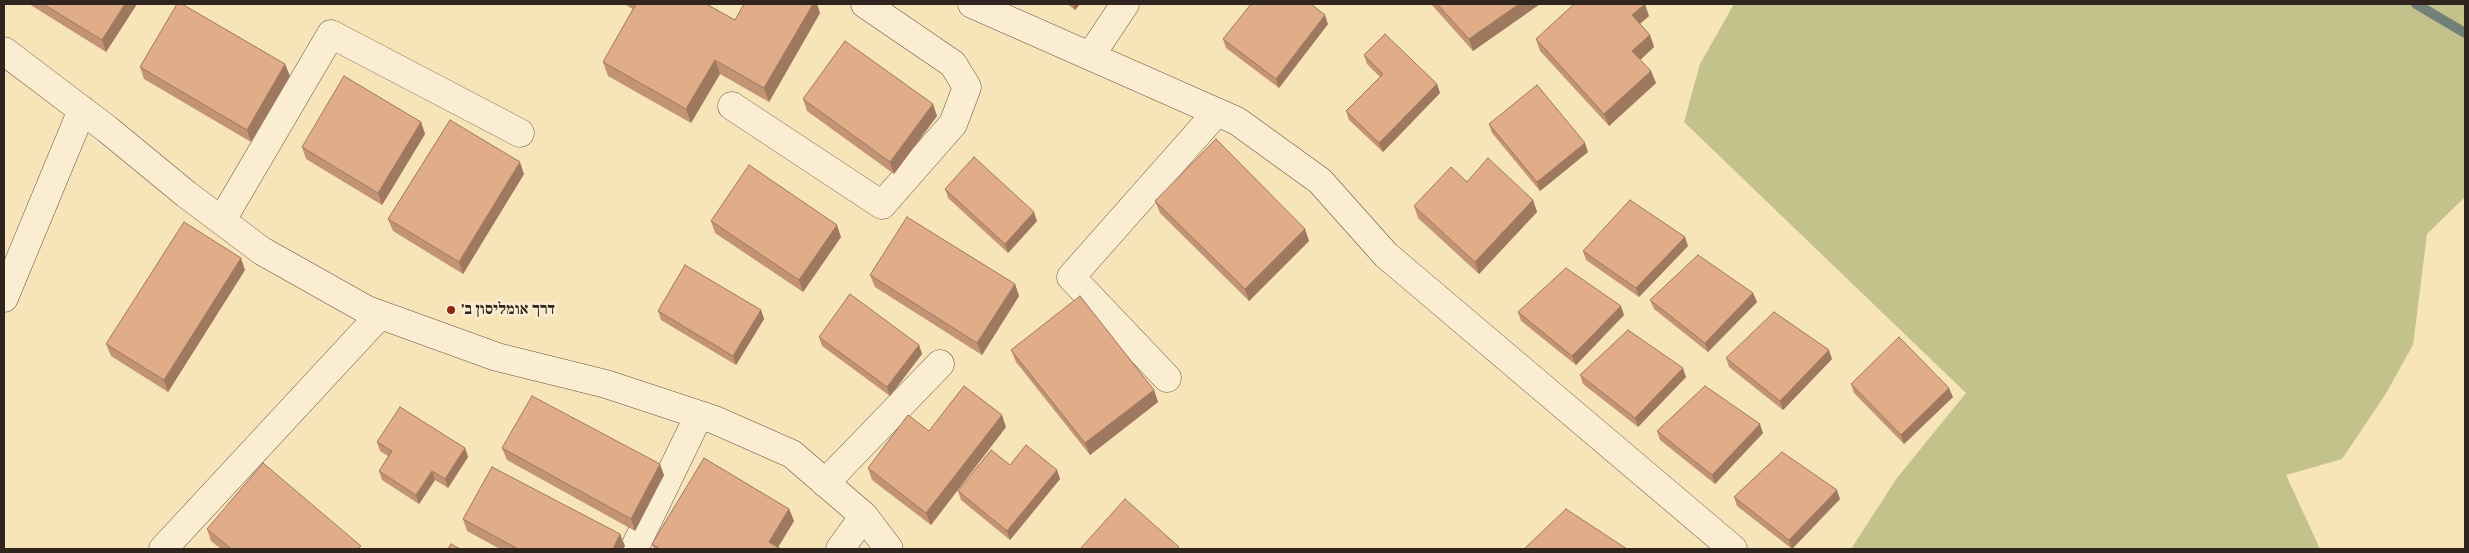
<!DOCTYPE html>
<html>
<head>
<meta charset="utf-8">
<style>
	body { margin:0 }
	#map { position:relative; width:2469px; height:553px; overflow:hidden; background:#f7e4b9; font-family:"IM FELL French Canon",serif }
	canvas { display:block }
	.frame { position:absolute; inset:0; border:5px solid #30251e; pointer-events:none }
</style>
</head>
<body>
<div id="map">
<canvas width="2469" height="553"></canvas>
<div class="frame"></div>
</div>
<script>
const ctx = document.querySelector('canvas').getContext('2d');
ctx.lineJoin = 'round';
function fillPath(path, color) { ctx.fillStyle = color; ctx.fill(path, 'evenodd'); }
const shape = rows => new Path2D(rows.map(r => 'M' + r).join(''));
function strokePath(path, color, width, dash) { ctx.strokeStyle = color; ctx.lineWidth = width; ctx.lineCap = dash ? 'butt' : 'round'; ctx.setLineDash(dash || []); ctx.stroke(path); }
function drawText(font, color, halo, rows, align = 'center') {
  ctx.font = font + ' "IM FELL French Canon","Frank Ruhl Libre",serif'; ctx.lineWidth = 5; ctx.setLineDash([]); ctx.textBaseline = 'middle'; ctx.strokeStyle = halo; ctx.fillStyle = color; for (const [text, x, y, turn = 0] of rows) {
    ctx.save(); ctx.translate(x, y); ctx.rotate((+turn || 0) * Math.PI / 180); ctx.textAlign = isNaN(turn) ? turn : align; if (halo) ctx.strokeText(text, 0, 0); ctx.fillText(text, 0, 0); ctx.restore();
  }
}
fillPath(shape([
	[1734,4,2465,4,2465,197,2427,234,2413,345,2385,395,2342,459,2286,475,2320,549,1851,549,1897,478,1966,393,1684,122,1700,64]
]), '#c3c28b');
strokePath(shape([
	[2416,4,2465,33]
]), '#73807a', 10);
const minor = shape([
	[972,4,1237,121,1320,181,1386,255,1733,549],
	[4,51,107,129,186,194,262,251,367,310,497,357,606,384,715,420,792,454,864,516,889,549],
	[1091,55,1125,4],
	[732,106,882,205,953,124,967,87,953,64,865,4],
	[222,220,331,34,520,133],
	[4,298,82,110],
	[1167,378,1071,277,1217,112],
	[825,483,940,364],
	[163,549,380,315],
	[634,549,699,415],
	[840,549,864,516]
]);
strokePath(minor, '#625545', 29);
strokePath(minor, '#faedd2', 28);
fillPath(shape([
	[29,4,137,4,106,52],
	[624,4,707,4,735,20,744,4,817,4,820,13,769,102,720,74,691,123,608,76,603,62,633,9],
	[1067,4,1080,4,1075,10],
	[1431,4,1540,4,1473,51],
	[1649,16,1640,24,1650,35,1654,47,1640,60,1651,71,1656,83,1609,126,1540,51,1536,39],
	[1328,24,1279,88,1226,48,1223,39],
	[1364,55,1437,84,1440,93,1383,152,1349,120,1346,111,1380,77,1367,64],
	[140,67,290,76,251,142,144,79],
	[803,99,933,104,937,116,894,174,807,111],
	[421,122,425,134,382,205,306,159,302,147],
	[1489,124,1588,152,1540,191,1492,133],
	[524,174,463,274,393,231,388,219],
	[1467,182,1533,200,1537,212,1479,274,1418,218,1414,206],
	[945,189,1037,221,1008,253,948,198],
	[1155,201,1305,229,1309,241,1249,301,1160,213],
	[711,221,841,237,803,292,715,233],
	[1688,246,1639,297,1586,260,1583,251],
	[245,270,168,392,111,356,106,344],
	[870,275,1015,284,1019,296,982,355,875,287],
	[1753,293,1757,302,1708,352,1654,309,1650,300],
	[761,310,764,319,736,365,661,320,658,311],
	[1518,312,1624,315,1576,365,1521,321],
	[819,337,919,345,922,354,890,396,822,346],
	[1011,350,1154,390,1158,402,1090,455,1016,362],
	[1726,358,1832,359,1783,410,1729,367],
	[1580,375,1686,377,1638,427,1583,384],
	[1851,384,1953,397,1904,444,1854,393],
	[1006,427,931,525,872,480,868,468,929,431],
	[1657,431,1763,433,1715,484,1660,440],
	[377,442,465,448,468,457,448,488,435,480,419,504,382,480,379,471,388,456,380,451],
	[502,448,664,475,635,531,507,460],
	[1010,465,1057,470,1060,479,1010,540,961,500,958,491],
	[1734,497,1840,499,1792,549,1737,506],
	[789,509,794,521,778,547,781,549,654,549,652,544],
	[463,519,620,534,625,546,623,549,500,549,467,531],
	[207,529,362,549,221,549,211,541]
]), '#c29475');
fillPath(shape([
	[125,4,137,4,106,52,102,40],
	[813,4,817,4,820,13,769,102,764,88],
	[1073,4,1080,4,1075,10],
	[1519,4,1540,4,1473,51,1469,39],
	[1645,4,1649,16,1636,27,1632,15],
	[1325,15,1328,24,1279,88,1276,79],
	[1650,35,1654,47,1637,63,1632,51],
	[715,60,720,74,691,123,686,109],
	[285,64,290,76,251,142,247,130],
	[1651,71,1656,83,1609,126,1604,114],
	[1437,84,1440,93,1383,152,1379,143],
	[933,104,937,116,894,174,890,162],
	[421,122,425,134,382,205,378,193],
	[1585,143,1588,152,1540,191,1537,182],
	[520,162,524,174,463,274,459,262],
	[1533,200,1537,212,1479,274,1475,262],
	[1034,212,1037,221,1008,253,1005,244],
	[837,225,841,237,803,292,799,280],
	[1305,229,1309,241,1249,301,1245,289],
	[1685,237,1688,246,1639,297,1636,288],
	[241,258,245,270,168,392,164,380],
	[1015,284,1019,296,982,355,977,343],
	[1753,293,1757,302,1708,352,1705,343],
	[1621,306,1624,315,1576,365,1572,356],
	[761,310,764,319,736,365,733,356],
	[919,345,922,354,890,396,887,387],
	[1829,350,1832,359,1783,410,1780,401],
	[1683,368,1686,377,1638,427,1635,418],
	[1949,388,1953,397,1904,444,1901,435],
	[1154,390,1158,402,1090,455,1085,443],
	[1002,415,1006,427,931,525,926,513],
	[1760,424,1763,433,1715,484,1712,475],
	[465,448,468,457,448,488,445,479],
	[660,464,664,475,635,531,631,519],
	[1057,470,1060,479,1010,540,1007,531],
	[432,471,435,480,419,504,416,495],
	[1837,490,1840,499,1792,549,1789,540],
	[789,509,794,521,777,549,769,542],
	[620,534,625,546,623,549,613,549]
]), '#9e785f');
const building = shape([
	[43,4,125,4,102,40,43,4],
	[177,4,182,4,285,64,247,130,140,67,177,4],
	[636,4,706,4,735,20,744,4,813,4,764,88,715,60,686,109,603,62,636,4],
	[1251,4,1311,4,1325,15,1276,79,1223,39,1251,4],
	[1437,4,1519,4,1469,39,1437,4],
	[1574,4,1645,4,1632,15,1650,35,1632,51,1651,71,1604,114,1536,39,1574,4],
	[1385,34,1437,84,1379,143,1346,111,1383,74,1364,55,1385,34],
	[845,41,933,104,890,162,803,99,845,41],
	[344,76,421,122,378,193,302,147,344,76],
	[1537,85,1585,143,1537,182,1489,124,1537,85],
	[450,120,520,162,459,262,388,219,450,120],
	[1216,139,1305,229,1245,289,1155,201,1216,139],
	[974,157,1034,212,1005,244,945,189,974,157],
	[1488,158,1533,200,1475,262,1414,206,1451,167,1467,182,1488,158],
	[749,165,837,225,799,280,711,221,749,165],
	[1630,200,1685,237,1636,288,1583,251,1630,200],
	[907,217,1015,284,977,343,870,275,907,217],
	[184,222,241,258,164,380,106,344,184,222],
	[1698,255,1753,293,1705,343,1650,300,1698,255],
	[685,265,761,310,733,356,658,311,685,265],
	[1566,268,1621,306,1572,356,1518,312,1566,268],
	[850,294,919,345,887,387,819,337,850,294],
	[1080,296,1154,390,1085,443,1011,350,1080,296],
	[1774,312,1829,350,1780,401,1726,358,1774,312],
	[1628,330,1683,368,1635,418,1580,375,1628,330],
	[1899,337,1949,388,1901,435,1851,384,1899,337],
	[964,386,1002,415,926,513,868,468,908,415,929,431,964,386],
	[1705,386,1760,424,1712,475,1657,431,1705,386],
	[532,396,660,464,631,519,502,448,532,396],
	[400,407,465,448,445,479,432,471,416,495,379,471,392,451,377,442,400,407],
	[1026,445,1057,470,1007,531,958,491,991,450,1010,465,1026,445],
	[1782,452,1837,490,1789,540,1734,497,1782,452],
	[704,458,789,509,769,542,781,549,660,549,652,544,704,458],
	[263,463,361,546,358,549,229,549,230,548,207,529,263,463],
	[492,467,620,534,613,549,518,549,463,519,492,467],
	[1125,499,1179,547,1176,549,1080,549,1125,499],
	[1566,509,1627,549,1524,549,1566,509],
	[451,544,460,549,448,549,451,544]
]);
fillPath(building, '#e1ac88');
strokePath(building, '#9e785f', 1);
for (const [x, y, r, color] of [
	[451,310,5,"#8f2418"]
]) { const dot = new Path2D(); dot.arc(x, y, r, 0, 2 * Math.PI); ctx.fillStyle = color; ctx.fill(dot); strokePath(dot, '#faedd2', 2); }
drawText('bold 16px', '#30251e', '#faedd2', [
	["דרך אומליסון ב׳",461,310]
], 'left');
</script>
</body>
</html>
